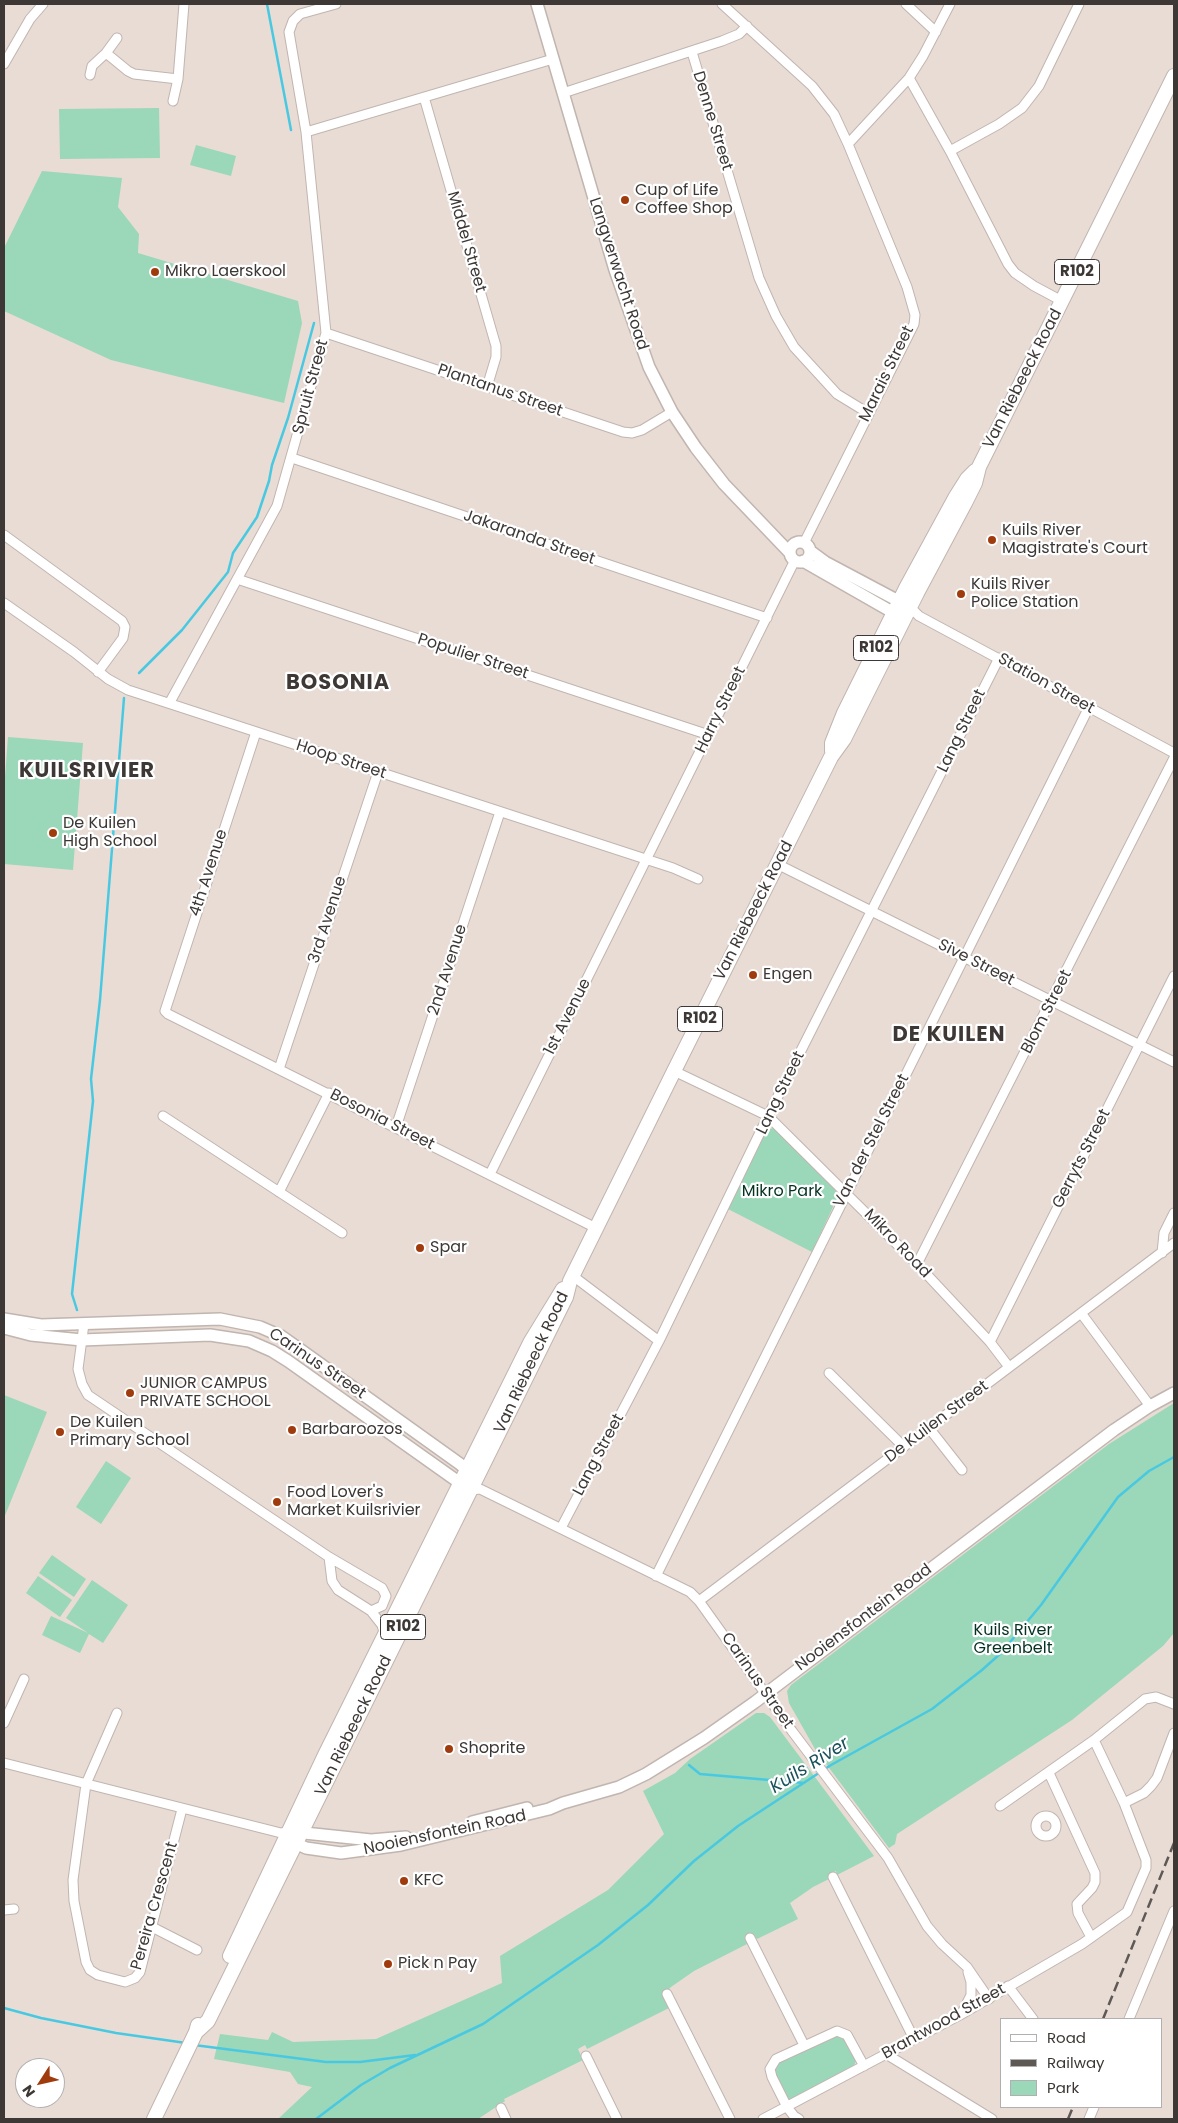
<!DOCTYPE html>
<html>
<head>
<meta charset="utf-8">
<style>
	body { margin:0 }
	#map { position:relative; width:1178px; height:2123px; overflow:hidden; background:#e8dcd5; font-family:Poppins,sans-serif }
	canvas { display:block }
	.frame { position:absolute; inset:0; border:5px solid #3d3836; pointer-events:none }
	.legend { position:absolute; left:1000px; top:2018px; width:162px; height:90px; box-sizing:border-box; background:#fff; border:1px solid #b1afaf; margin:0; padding:6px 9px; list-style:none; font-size:15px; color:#3d3836 }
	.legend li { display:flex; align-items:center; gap:10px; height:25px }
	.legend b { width:25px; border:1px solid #b1afaf }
	.north { position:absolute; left:15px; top:2058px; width:50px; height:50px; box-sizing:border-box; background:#fff; border:1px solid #b1afaf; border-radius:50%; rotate:235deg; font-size:14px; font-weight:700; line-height:20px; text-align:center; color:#3d3836 }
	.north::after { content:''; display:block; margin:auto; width:18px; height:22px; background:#a03b0d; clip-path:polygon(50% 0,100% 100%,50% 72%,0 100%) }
</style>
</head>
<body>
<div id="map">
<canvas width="1178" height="2123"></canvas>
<div class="frame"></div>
<ul class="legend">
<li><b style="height:6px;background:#fff"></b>Road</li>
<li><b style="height:6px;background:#5f5956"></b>Railway</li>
<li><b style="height:14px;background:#9bd7b9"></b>Park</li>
</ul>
<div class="north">N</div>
</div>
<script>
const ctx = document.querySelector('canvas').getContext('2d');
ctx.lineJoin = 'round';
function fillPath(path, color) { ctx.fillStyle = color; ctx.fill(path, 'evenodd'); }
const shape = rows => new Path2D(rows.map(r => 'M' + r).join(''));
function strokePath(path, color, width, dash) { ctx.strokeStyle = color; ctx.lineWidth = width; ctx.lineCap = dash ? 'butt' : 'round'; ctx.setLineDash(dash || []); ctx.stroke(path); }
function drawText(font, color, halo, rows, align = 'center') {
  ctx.font = font + ' Poppins,sans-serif'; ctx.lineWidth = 4.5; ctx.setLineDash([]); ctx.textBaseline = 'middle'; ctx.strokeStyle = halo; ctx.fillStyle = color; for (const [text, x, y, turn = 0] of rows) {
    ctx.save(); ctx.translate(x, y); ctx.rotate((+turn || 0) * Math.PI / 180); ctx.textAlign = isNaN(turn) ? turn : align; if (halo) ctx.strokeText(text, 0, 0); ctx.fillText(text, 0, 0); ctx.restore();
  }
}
fillPath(shape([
	[159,108,160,158,60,159,59,109],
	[196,145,236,156,231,176,190,165],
	[42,171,122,178,118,207,139,234,138,253,298,301,302,323,284,403,111,360,4,311,4,248],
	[8,737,83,743,73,870,4,864,4,790],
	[773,1128,839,1194,812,1252,728,1209,767,1130],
	[4,1395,47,1412,4,1518],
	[1174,1403,1174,1633,1163,1646,1072,1720,897,1834,895,1844,889,1848,815,1749,789,1703,787,1691,791,1685,1109,1444],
	[106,1461,131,1478,101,1524,76,1507],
	[52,1555,86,1579,74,1597,39,1573],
	[38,1576,72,1600,60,1617,26,1593],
	[92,1580,128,1605,103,1643,89,1634,80,1653,42,1635,51,1616,88,1633,66,1618],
	[756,1713,764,1713,770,1717,874,1856,837,1875,836,1871,828,1875,829,1879,813,1887,790,1903,798,1919,757,1939,754,1935,747,1939,749,1943,694,1971,671,1987,663,1995,669,2008,587,2049,585,2045,578,2049,583,2060,504,2099,505,2101,478,2119,278,2119,312,2087,298,2084,290,2072,214,2059,220,2034,268,2040,272,2032,293,2042,376,2039,502,1983,500,1956,608,1890,664,1834,643,1791,675,1773,690,1759],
	[837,2035,844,2039,856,2060,854,2066,792,2099,788,2099,776,2075,775,2068,779,2062]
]), '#9bd7b9');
strokePath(shape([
	[267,4,291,130],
	[139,673,182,630,228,572,233,553,257,517,269,481,272,465,288,418,314,323],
	[77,1310,72,1294,93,1101,91,1079,100,1000,124,698],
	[689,1765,700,1774,804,1783],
	[4,2008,41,2018,116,2033,186,2043],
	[194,2045,326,2062,360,2062,415,2055],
	[316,2119,361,2085,390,2068,483,2024,598,1945,648,1905,694,1861,738,1826,831,1765,932,1709,982,1670,1001,1653,1041,1605,1118,1497,1149,1471,1174,1457]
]), '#49c9e1', 2.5);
const minor = shape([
	[722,4,812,86,834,114,848,144,907,287,915,315,914,324,804,543],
	[906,4,936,32],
	[692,52,759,278,776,316,794,347,837,394,868,413],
	[106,53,128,71,134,74,178,79],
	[4,64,30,19,43,4],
	[90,75,92,66,106,53,117,38],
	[909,78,950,151,1008,264,1015,273,1034,286,1062,301],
	[563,93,722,41,739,34,747,26],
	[424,97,496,346,496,357,487,387],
	[173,101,178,79,184,4],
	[306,132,553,59],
	[848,144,909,78,923,56,950,4],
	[950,151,999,124,1022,108,1039,86,1079,4],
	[326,333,623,432,632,433,642,430,672,412],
	[292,458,767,618],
	[4,535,122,621,125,627,123,638,98,672],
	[237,579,709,735],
	[4,603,74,652,108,679,128,690,673,868,698,879],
	[910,607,919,616,1174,753],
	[170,702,277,506,326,333,306,132,289,32,293,21,300,14,336,4],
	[256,732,165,1011,168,1014,596,1228],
	[777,864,1174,1062],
	[279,1069,378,772],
	[674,1071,768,1116,917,1264,990,1342,1009,1367],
	[163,1116,342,1233],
	[396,1127,500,812],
	[490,1174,795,560],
	[279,1192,329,1093],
	[1162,1253,1164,1233,1174,1213],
	[917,1264,1174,758],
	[573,1276,659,1341],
	[1081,1313,1150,1406],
	[84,1324,78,1369,82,1384,88,1395,329,1557,382,1588,386,1596,382,1606,371,1611,338,1590,332,1581,329,1557],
	[990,1342,1174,976],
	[829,1373,904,1447],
	[929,1428,962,1470],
	[471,1490,480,1489,690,1592,699,1601,792,1731,888,1858,927,1926,942,1944,967,1967,989,1999],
	[561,1528,659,1341,768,1116,999,658],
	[656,1576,1089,707],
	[699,1601,1174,1243],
	[371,1611,382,1625,385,1636],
	[117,1713,86,1784,73,1880,74,1901,86,1962,90,1970,98,1975,125,1982,135,1978,140,1972,182,1809],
	[4,1723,24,1679],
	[4,1763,281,1833,288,1832],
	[1049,1773,1095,1873,1095,1882,1092,1888,1077,1904,1078,1913,1091,1937],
	[1124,1803,1144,1793,1151,1786,1157,1778,1174,1733],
	[1000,1806,1094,1740,1145,1699,1156,1697,1174,1704],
	'1036 1826a10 10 0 1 1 20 0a10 10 0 1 1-20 0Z',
	[833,1877,914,2039],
	[4,1910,14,1909],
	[152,1927,197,1950],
	[750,1938,804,2045],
	[1008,1986,1033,2019],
	[667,1994,730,2119],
	[963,2011,971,1995,971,1982,968,1972],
	[1129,2019,1174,1911],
	[886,2054,992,2119],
	[586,2056,617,2119],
	[501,2108,506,2119],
	[763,2119,960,2015,1082,1944,1127,1912,1146,1868,1146,1860,1124,1803,1094,1740],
	[799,2119,794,2116,787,2107,772,2077,770,2069,776,2059,837,2031,847,2035,864,2066],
	[1089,2119,1094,2107]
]);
const tertiary = shape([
	[537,4,615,270,649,367,672,412,696,448,724,484,790,553],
	'790 552a10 10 0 1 1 20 0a10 10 0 1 1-20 0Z',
	[810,551,825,562,906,605],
	[803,561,901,617],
	[4,1319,41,1325,220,1319,260,1327,281,1336,298,1348,460,1464,472,1475],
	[4,1328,31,1335,82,1340,210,1335,249,1341,272,1351,288,1361,467,1488],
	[472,1822,527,1808],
	[295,1832,371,1840,406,1837],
	[289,1840,306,1848,341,1853,401,1845,549,1809,563,1803,619,1787,646,1774,704,1738,755,1702,1114,1430,1150,1406,1174,1393]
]);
const primary = shape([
	[832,751,832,743,844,713,906,588,955,498,967,479,975,471],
	[230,1956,325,1755,530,1343,563,1289],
	[196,2032,208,2021,566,1297,570,1281,674,1071,831,757,844,739,917,593,965,503,975,483,979,467,1174,76],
	[154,2119,196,2032,198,2025]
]);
strokePath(minor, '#c1b5af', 11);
strokePath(tertiary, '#c1b5af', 14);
strokePath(primary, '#c1b5af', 16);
strokePath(minor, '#fff', 9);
strokePath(tertiary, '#fff', 11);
strokePath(primary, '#fff', 14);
strokePath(shape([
	[1103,2019,1174,1843],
	[1068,2119,1073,2107]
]), '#5f5956', 2.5, [10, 5]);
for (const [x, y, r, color] of [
	[625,200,5,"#a03b0d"],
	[155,272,5,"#a03b0d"],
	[992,540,5,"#a03b0d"],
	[961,594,5,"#a03b0d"],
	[53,833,5,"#a03b0d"],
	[753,975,5,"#a03b0d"],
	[420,1248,5,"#a03b0d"],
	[130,1393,5,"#a03b0d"],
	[292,1430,5,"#a03b0d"],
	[60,1432,5,"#a03b0d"],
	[277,1502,5,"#a03b0d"],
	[449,1749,5,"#a03b0d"],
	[404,1881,5,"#a03b0d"],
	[388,1964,5,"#a03b0d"]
]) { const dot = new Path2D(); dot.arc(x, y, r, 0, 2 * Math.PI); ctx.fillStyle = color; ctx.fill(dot); strokePath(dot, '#fff', 2); }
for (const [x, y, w] of [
	[1077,272,45],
	[876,648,45],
	[700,1019,45],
	[403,1627,45]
]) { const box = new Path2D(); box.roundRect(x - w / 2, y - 12.5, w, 25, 4); ctx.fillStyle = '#fff'; ctx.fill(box); strokePath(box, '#3d3836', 1); }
drawText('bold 15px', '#3d3836', null, [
	["R102",1077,272],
	["R102",876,648],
	["R102",700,1019],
	["R102",403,1627]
]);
drawText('16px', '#3d3836', '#fff', [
	["Denne Street",712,121,73],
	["Middel Street",466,242,74],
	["Langverwacht Road",618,274,72],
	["Marais Street",887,374,-64],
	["Van Riebeeck Road",1023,379,-63],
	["Spruit Street",311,387,-75],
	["Plantanus Street",500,391,19],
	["Jakaranda Street",529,538,19],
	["Populier Street",473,657,18],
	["Station Street",1046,684,29],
	["Harry Street",721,710,-64],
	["Lang Street",962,731,-64],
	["Hoop Street",341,760,18],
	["4th Avenue",209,873,-72],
	["Van Riebeeck Road",754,911,-63],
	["3rd Avenue",328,920,-72],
	["Sive Street",976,963,27],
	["2nd Avenue",448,970,-72],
	["Blom Street",1047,1012,-63],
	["1st Avenue",568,1017,-63],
	["Lang Street",781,1093,-64],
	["Bosonia Street",382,1120,27],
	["Van der Stel Street",872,1141,-63],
	["Gerryts Street",1082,1159,-63],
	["Mikro Road",897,1244,46],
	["Van Riebeeck Road",532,1363,-65],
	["Carinus Street",317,1364,34],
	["De Kuilen Street",937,1422,-37],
	["Lang Street",599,1455,-62],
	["Nooiensfontein Road",864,1618,-37],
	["Carinus Street",757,1681,55],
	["Van Riebeeck Road",354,1726,-64],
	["Nooiensfontein Road",445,1833,-12],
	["Pereira Crescent",155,1906,-74],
	["Brantwood Street",944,2022,-29]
]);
drawText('16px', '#3d3836', '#fff', [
	["Cup of Life",635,191],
	["Coffee Shop",635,209],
	["Mikro Laerskool",165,272],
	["Kuils River",1002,531],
	["Magistrate's Court",1002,549],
	["Kuils River",971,585],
	["Police Station",971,603],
	["De Kuilen",63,824],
	["High School",63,842],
	["Engen",763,975],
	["Spar",430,1248],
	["JUNIOR CAMPUS",140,1384],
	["PRIVATE SCHOOL",140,1402],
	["De Kuilen",70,1423],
	["Primary School",70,1441],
	["Barbaroozos",302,1430],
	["Food Lover's",287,1493],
	["Market Kuilsrivier",287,1511],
	["Shoprite",459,1749],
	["KFC",414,1881],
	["Pick n Pay",398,1964]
], 'left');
drawText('16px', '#053322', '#fff', [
	["Mikro Park",782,1192],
	["Kuils River",1013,1631],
	["Greenbelt",1013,1649]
]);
drawText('italic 18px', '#1b515b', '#fff', [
	["Kuils River",810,1766,-32]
]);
ctx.letterSpacing = '1px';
drawText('bold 21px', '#3d3836', '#fff', [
	["BOSONIA",338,684],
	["KUILSRIVIER",87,772],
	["DE KUILEN",949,1036]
]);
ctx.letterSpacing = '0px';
</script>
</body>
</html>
